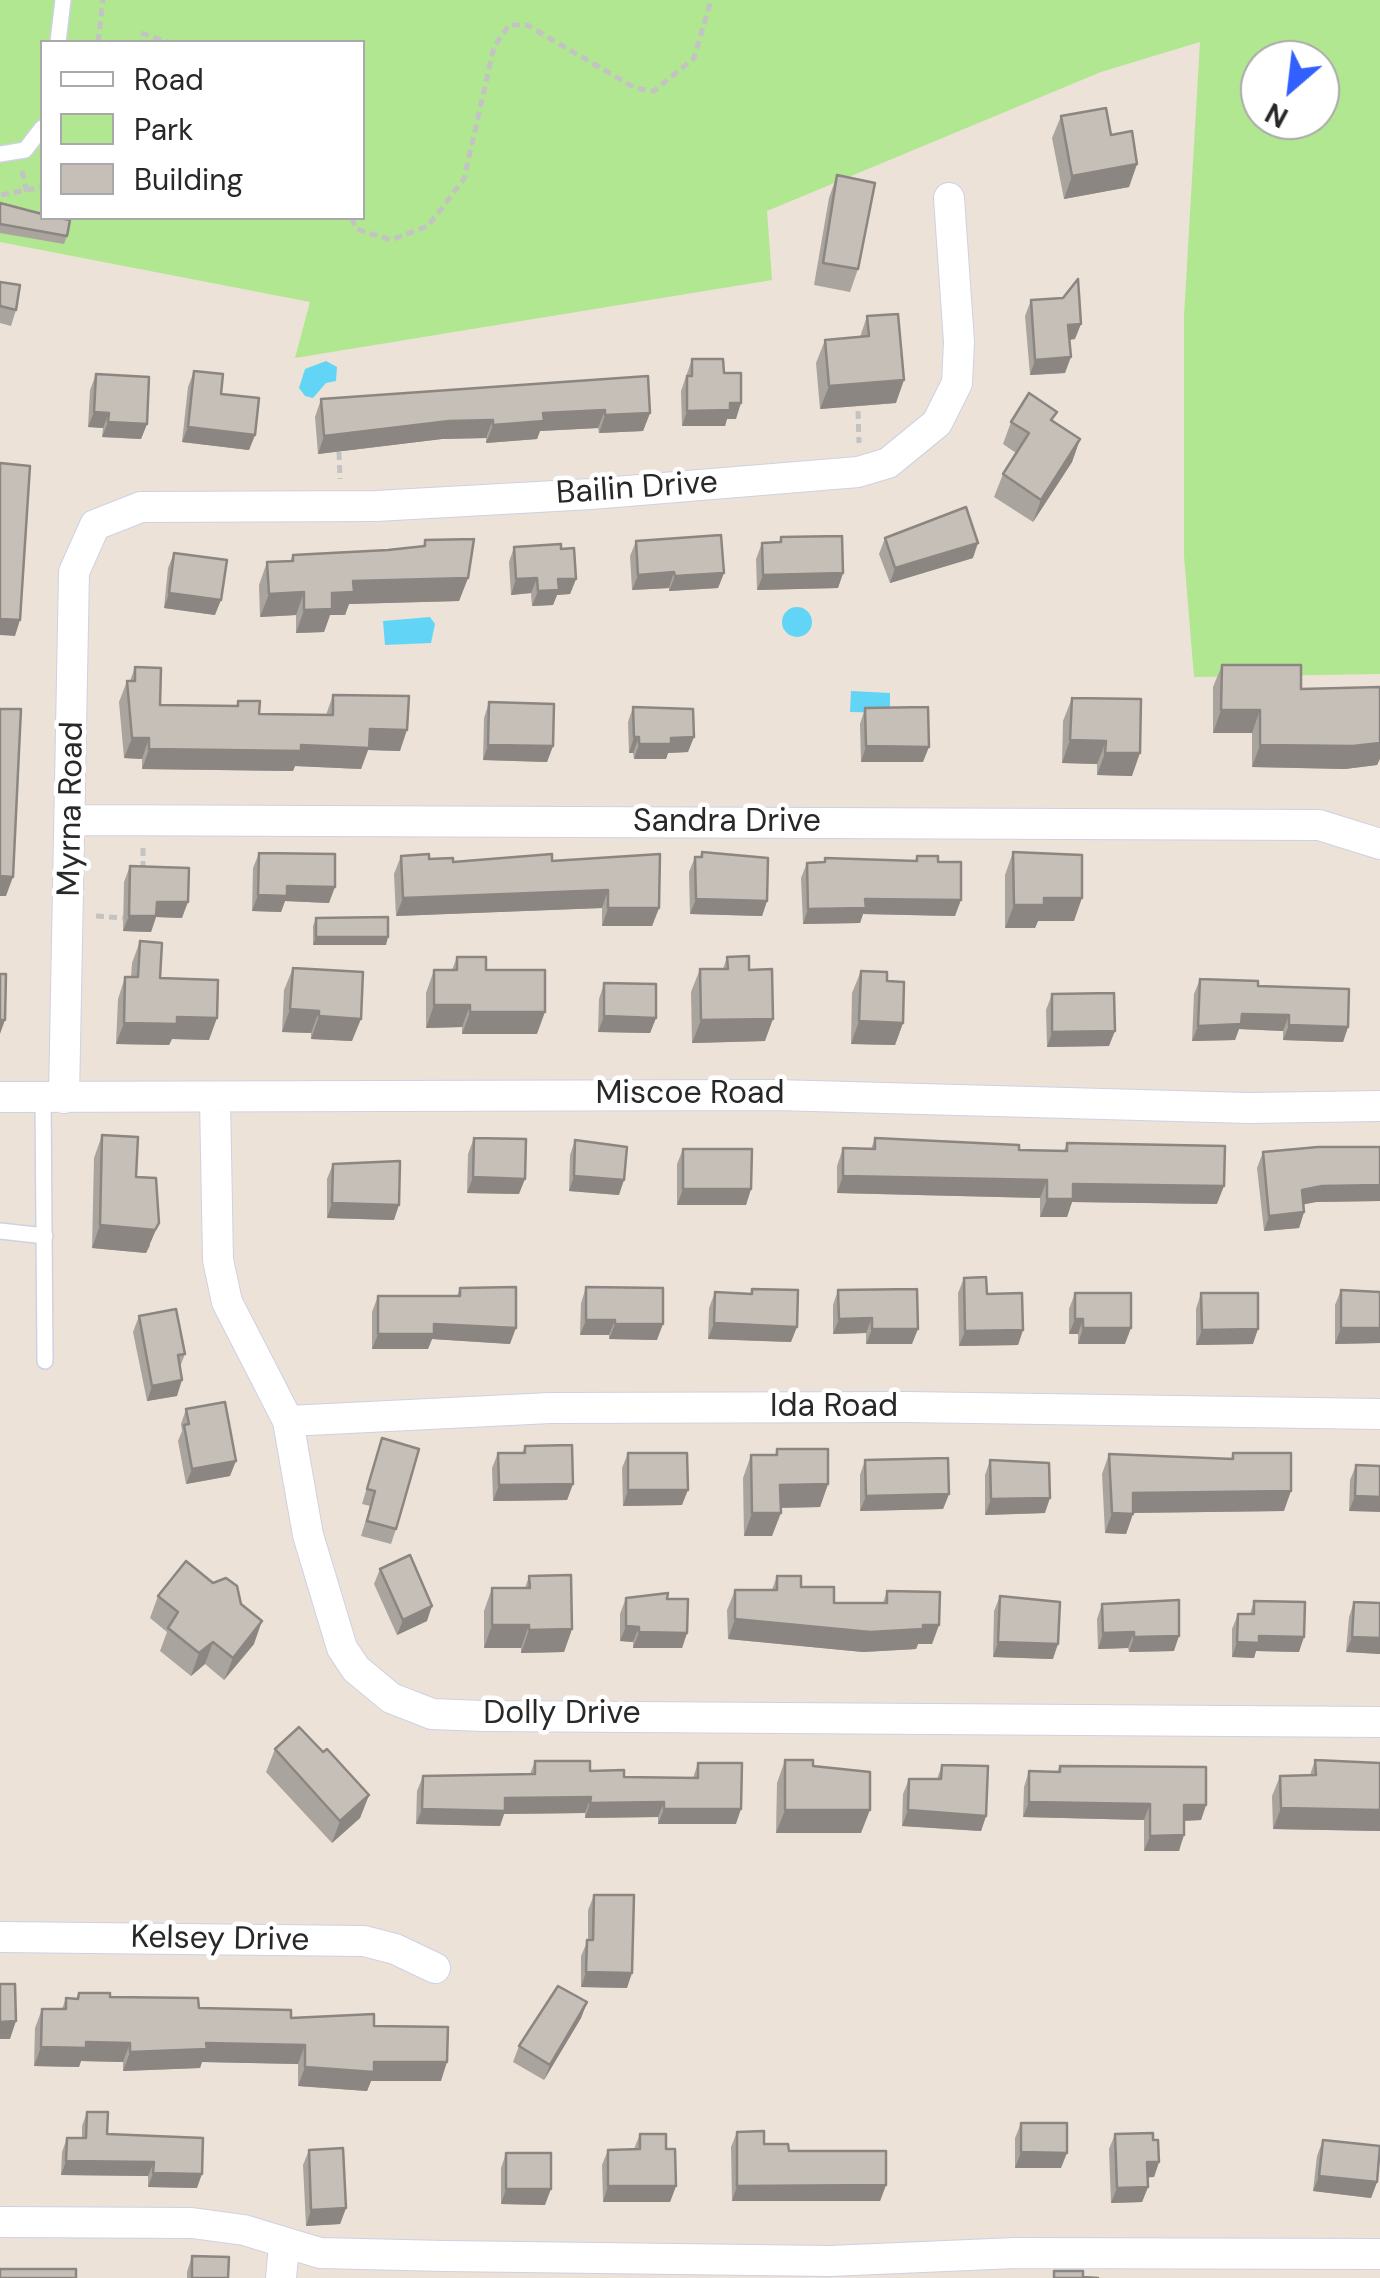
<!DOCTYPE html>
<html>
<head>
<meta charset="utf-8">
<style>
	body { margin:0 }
	#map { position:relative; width:1380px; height:2278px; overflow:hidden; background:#ece2d8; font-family:"DM Sans",sans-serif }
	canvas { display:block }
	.legend { position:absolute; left:40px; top:40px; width:325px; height:180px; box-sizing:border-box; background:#fff; border:2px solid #a9a9a9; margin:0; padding:12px 18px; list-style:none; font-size:30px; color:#282828 }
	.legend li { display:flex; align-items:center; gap:20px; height:50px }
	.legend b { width:50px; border:2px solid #a9a9a9 }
	.north { position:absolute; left:1240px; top:40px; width:100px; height:100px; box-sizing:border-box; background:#fff; border:2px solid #a9a9a9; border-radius:50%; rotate:208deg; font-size:28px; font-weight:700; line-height:40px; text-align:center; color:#282828 }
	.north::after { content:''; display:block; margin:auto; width:35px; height:45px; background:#3160ff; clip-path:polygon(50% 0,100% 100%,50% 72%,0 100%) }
</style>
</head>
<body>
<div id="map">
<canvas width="1380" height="2278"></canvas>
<ul class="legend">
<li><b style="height:12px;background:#fff"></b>Road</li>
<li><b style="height:28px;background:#b1e790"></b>Park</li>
<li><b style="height:28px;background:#c6bfb8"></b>Building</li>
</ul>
<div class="north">N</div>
</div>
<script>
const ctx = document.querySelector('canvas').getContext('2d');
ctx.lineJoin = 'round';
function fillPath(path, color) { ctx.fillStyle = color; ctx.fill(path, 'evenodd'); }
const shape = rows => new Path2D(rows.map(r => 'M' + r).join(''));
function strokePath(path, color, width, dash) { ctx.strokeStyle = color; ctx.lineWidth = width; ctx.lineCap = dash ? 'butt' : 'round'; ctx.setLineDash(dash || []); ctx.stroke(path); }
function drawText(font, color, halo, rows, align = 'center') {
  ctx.font = font + ' "DM Sans",sans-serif'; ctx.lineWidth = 9; ctx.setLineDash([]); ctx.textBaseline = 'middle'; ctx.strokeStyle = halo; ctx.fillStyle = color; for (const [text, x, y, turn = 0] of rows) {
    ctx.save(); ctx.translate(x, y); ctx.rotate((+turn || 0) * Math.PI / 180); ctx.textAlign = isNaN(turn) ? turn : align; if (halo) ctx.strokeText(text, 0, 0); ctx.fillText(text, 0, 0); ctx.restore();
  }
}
fillPath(shape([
	[0,0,1380,0,1380,674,1194,677,1184,556,1184,316,1200,42,1101,72,767,211,772,280,295,358,310,302,0,242],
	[42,42,362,42,362,218,42,218],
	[1260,60,1320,60,1320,120,1260,120]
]), '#b1e790');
fillPath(shape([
	[326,361,337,367,336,381,326,383,313,398,305,396,299,388,305,369],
	'782 622a15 15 0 1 1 30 0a15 15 0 1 1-30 0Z',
	[430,617,435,624,431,643,385,645,383,621],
	[851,691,890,693,890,713,850,712]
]), '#62d5f6');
const lane = shape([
	[58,42,63,0],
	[0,154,25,150,42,128],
	[43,1097,45,1361],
	[0,1231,45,1236]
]);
const street = shape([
	[72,820,1319,825,1380,844],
	[0,1097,776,1095,1249,1108,1380,1106],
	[64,1098,74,572,95,525,141,507,376,506,591,494,858,472,888,463,937,423,957,383,959,342,949,198],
	[215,1099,218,1260,227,1302,288,1421,308,1535,342,1648,356,1669,391,1698,432,1714,483,1716,1380,1722],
	[288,1421,550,1408,906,1407,1380,1414],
	[0,1937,364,1941,395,1949,435,1968],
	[0,2222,192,2223,244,2230,320,2253,445,2256,830,2261,1015,2253,1380,2254],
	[281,2278,284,2246]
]);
strokePath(lane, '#cdd2e2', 18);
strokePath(street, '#cdd2e2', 32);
strokePath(shape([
	[141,33,168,42],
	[98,42,103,0],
	[22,171,27,193],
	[1,195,42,187],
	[352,218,356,229,391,240,428,226,464,179,494,47,509,25,527,25,635,88,654,91,694,58,711,0],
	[858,411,859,443],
	[339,452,340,479],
	[143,869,143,845],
	[96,916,123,918]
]), '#c3c3c3', 5, [8, 5]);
strokePath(lane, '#fff', 15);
strokePath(street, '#fff', 30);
fillPath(shape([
	[1061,116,1111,135,1137,164,1129,187,1064,199,1052,138],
	[837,175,858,269,850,292,814,285,829,198],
	[0,203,67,236,64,244,0,233],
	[0,282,16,310,11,326,0,323],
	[1031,300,1075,339,1070,340,1065,373,1030,375,1025,316],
	[867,316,896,403,820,409,816,363,825,340,860,337],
	[692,359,724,373,736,419,727,419,725,426,682,426,681,391],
	[194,371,221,394,255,435,249,450,182,442,188,387],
	[96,374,147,424,141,439,102,437,103,428,88,427,90,390],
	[321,399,650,413,643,431,599,433,598,428,540,431,537,439,486,443,486,438,442,439,318,454,315,417],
	[1011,422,1053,422,1080,439,1072,462,1033,522,994,497,1003,474,1016,453,1003,444],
	[781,537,843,573,838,588,757,590,756,559,762,543,779,542],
	[885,538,973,558,890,583,879,554],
	[425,540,468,578,459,601,349,604,345,615,330,615,324,632,296,633,296,615,260,617,259,585,267,562,290,561,293,555,388,550,423,546],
	[636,541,724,573,718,588,669,591,669,588,632,590,630,556],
	[514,547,561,549,576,579,570,594,557,595,553,605,532,606,531,593,511,595,509,562],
	[174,553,215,615,164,608,168,568],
	[1222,665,1301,689,1379,759,1377,765,1345,769,1252,767,1252,733,1213,733,1213,687],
	[135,667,160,705,236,706,238,701,259,714,326,715,333,695,400,751,368,750,361,769,295,766,293,771,142,769,142,759,124,758,119,702,127,681,130,681],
	[1072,698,1132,776,1097,775,1097,764,1062,763,1063,721],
	[489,702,553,746,547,762,483,760,484,718],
	[633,707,688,752,668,753,666,759,634,759,633,753,629,753,628,722],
	[865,708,923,762,861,762,860,724],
	[702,852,767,901,762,916,690,914,689,872,695,857,700,857],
	[1013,852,1074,921,1038,921,1035,928,1005,928,1005,875],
	[259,853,329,903,285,901,281,912,252,911,253,868],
	[401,856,453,862,552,861,659,908,652,926,602,926,602,908,396,916,394,874],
	[917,856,938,862,955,916,863,914,860,923,803,924,801,878,807,863,824,862,825,858,915,861],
	[130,866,182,918,156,917,151,932,123,931,124,882],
	[316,918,386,945,313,945,313,926],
	[140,941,160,978,209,1040,172,1039,169,1045,116,1044,118,999,125,977,131,977,132,963],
	[457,957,486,970,537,1034,462,1034,462,1027,426,1028,426,993,434,970,452,970],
	[727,957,765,1041,692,1043,691,992,700,969,723,969],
	[293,968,352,1041,311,1039,311,1033,282,1032,284,990],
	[861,971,887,981,903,1023,895,1045,851,1044,852,993],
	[1200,979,1258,986,1348,1027,1343,1042,1283,1040,1283,1031,1239,1029,1235,1040,1192,1041,1194,994],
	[604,983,656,1018,650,1033,598,1032,599,999],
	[1052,994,1109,1046,1047,1047,1046,1010],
	[102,1135,136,1177,150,1246,146,1253,92,1248,94,1158],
	[474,1138,519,1194,467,1193,468,1154],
	[875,1138,1019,1150,1064,1151,1067,1143,1217,1204,1072,1202,1067,1217,1040,1217,1040,1198,837,1193,837,1166,843,1148,871,1149],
	[575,1140,619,1195,569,1191,570,1155],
	[1380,1147,1380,1201,1316,1202,1303,1204,1304,1212,1299,1228,1264,1231,1257,1168,1263,1152],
	[683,1149,751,1189,746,1205,677,1205,677,1164],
	[333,1164,394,1220,327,1218,327,1179],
	[964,1278,1023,1330,1018,1345,959,1346,958,1293],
	[586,1287,657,1340,609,1339,609,1335,580,1335,581,1303],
	[460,1288,510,1344,432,1339,428,1349,372,1349,372,1312,378,1296,457,1296],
	[752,1289,791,1342,708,1339,709,1308,715,1292,750,1294],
	[838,1290,912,1344,866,1344,866,1333,833,1334,833,1305],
	[1341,1290,1380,1292,1380,1343,1335,1344,1335,1305],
	[1075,1293,1125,1344,1078,1344,1078,1334,1069,1334,1069,1309],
	[1201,1293,1253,1344,1196,1345,1196,1309],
	[139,1316,185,1354,180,1367,177,1396,147,1401,133,1332],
	[186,1409,230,1476,186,1484,178,1441,182,1431,181,1424],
	[382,1438,396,1529,391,1544,361,1536,370,1506,362,1504],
	[525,1446,573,1484,567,1500,493,1501,492,1468,498,1453,522,1453],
	[777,1449,828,1484,820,1507,781,1508,772,1536,744,1536,743,1478,751,1455,775,1455],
	[628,1453,682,1505,623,1506,622,1468],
	[1233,1453,1284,1511,1133,1513,1126,1534,1105,1533,1102,1474,1109,1454,1231,1459],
	[865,1460,949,1494,943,1509,860,1511,860,1475],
	[990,1460,1045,1513,985,1515,985,1475],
	[1356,1465,1380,1466,1349,1511,1350,1480],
	[380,1569,427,1621,397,1635,374,1584],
	[529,1576,572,1629,564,1652,521,1653,521,1648,484,1648,484,1611,492,1588,525,1588],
	[777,1576,834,1603,883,1603,887,1591,939,1625,932,1644,918,1644,916,1649,863,1652,728,1639,727,1610,735,1590,772,1590],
	[213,1583,241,1604,254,1644,224,1680,205,1664,191,1676,160,1651,167,1632,150,1618,158,1596],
	[1000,1596,1053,1659,993,1657,994,1611],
	[626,1598,667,1599,687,1633,682,1648,633,1648,633,1642,620,1641,620,1614],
	[1254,1601,1299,1652,1256,1651,1254,1658,1232,1657,1232,1629,1238,1614,1250,1614],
	[1354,1602,1380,1603,1380,1654,1346,1652,1349,1617],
	[1102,1604,1174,1651,1129,1652,1128,1648,1098,1649,1097,1619],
	[275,1749,369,1795,360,1818,332,1843,266,1772],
	[785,1760,813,1766,861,1833,776,1833,777,1783],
	[1315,1760,1380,1763,1380,1831,1273,1829,1272,1796,1280,1776,1310,1775],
	[535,1761,624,1777,693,1778,698,1763,736,1824,658,1824,658,1817,585,1818,585,1813,504,1814,500,1826,416,1824,417,1791,423,1776,530,1774],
	[942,1765,986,1816,981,1831,902,1826,903,1794,909,1779,937,1779],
	[1060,1766,1206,1805,1201,1820,1184,1821,1179,1851,1144,1851,1144,1820,1023,1817,1024,1787,1029,1771,1057,1772],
	[594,1895,627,1988,581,1987,581,1956,588,1940,588,1910],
	[79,1993,199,2008,374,2026,441,2081,371,2081,367,2091,298,2086,298,2064,202,2062,200,2068,123,2071,123,2062,81,2061,79,2067,34,2066,35,2028,42,2009,62,2009,66,1998,76,1999],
	[587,2002,581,2018,544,2080,513,2062,519,2046],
	[87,2112,107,2134,197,2188,148,2187,148,2176,61,2175,62,2152,67,2138,82,2138,82,2126],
	[1021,2123,1061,2168,1015,2168,1015,2138],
	[737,2132,764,2144,886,2185,880,2201,732,2201,731,2147],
	[640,2134,666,2149,676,2186,670,2202,603,2202,602,2165,608,2150,634,2149],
	[1115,2134,1153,2140,1159,2162,1154,2177,1148,2177,1148,2187,1142,2202,1111,2203,1109,2149],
	[1323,2140,1377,2182,1371,2198,1313,2191,1317,2156],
	[309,2150,346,2208,340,2224,306,2226,303,2165],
	[506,2153,545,2205,501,2204,501,2168],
	[192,2256,228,2278,187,2278,187,2272]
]), '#aaa49e');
fillPath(shape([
	[1137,164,1129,187,1064,199,1072,176],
	[1081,324,1075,339,1063,340,1068,325],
	[1071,357,1065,373,1030,375,1035,360],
	[904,380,896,403,820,409,829,386],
	[730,403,741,403,736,419,727,419,725,426,682,426,687,411],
	[605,410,598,428,540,431,537,439,486,443,493,425,543,413],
	[94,412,109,413,103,428,88,427],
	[650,413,643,431,599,433,605,415],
	[493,420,486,438,442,439,318,454,324,436,449,421],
	[108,422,147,424,141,439,102,437],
	[188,427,255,435,249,450,182,442],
	[1080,439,1072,462,1033,522,1041,500],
	[978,543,973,558,890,583,895,568],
	[674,572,669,588,632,590,638,575],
	[724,573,718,588,669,591,675,576],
	[843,573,838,588,757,590,763,575],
	[468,578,459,601,349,604,345,615,330,615,324,632,296,633,304,610,353,581],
	[537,578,531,593,511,595,516,579],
	[558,579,576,579,570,594,557,595,553,605,532,606,538,591],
	[304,592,296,615,260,617,269,594],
	[169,593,221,600,215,615,164,608],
	[0,619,20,620,15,636,0,635],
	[1221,710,1260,710,1252,733,1213,733],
	[370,729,407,730,400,751,368,750,361,769,295,766,293,771,142,769,149,749,301,745],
	[634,737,639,737,633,753,629,753],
	[694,737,688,752,668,753,666,759,634,759,639,744,671,738],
	[132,738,149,738,142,759,124,758],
	[1070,740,1106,741,1097,764,1062,763],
	[1380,743,1380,759,1377,765,1345,769,1252,767,1260,745],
	[488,745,553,746,547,762,483,760],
	[866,746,929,747,923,762,861,762],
	[1105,753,1140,753,1132,776,1097,775],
	[0,876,13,877,6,896,0,896],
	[287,886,335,887,329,903,285,901,281,912,252,911,258,895],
	[608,890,602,908,396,916,403,898],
	[1044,898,1082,898,1074,921,1038,921,1035,928,1005,928,1014,905],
	[696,899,767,901,762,916,690,914],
	[865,899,961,900,955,916,863,914,860,923,803,924,808,909],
	[157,902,188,902,182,918,156,917,151,932,123,931,129,916],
	[608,908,659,908,652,926,602,926],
	[316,937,388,937,386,945,313,945],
	[434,1005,470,1005,462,1027,426,1028],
	[290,1009,319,1011,311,1033,282,1032],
	[470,1012,545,1012,537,1034,462,1034],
	[1242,1014,1289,1015,1283,1031,1239,1029,1235,1040,1192,1041,1198,1026],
	[319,1016,361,1019,352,1041,311,1039],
	[604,1016,656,1018,650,1033,598,1032],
	[177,1017,217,1018,209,1040,172,1039,169,1045,116,1044,124,1023],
	[773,1019,765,1041,692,1043,701,1020],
	[0,1020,5,1020,0,1034],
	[859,1021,903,1023,895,1045,851,1044],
	[1289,1025,1348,1027,1343,1042,1283,1040],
	[1115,1031,1109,1046,1047,1047,1052,1032],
	[574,1176,624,1180,619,1195,569,1191],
	[843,1176,1047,1180,1040,1198,837,1193],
	[473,1177,525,1179,519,1194,467,1193],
	[1073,1184,1224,1186,1217,1204,1072,1202,1067,1217,1040,1217,1047,1199],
	[1380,1185,1380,1201,1316,1202,1296,1206,1302,1190,1322,1186],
	[683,1189,751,1189,746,1205,677,1205],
	[332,1203,399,1205,394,1220,327,1218],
	[1304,1212,1299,1228,1264,1231,1269,1216],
	[159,1223,146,1253,92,1248,100,1225],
	[872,1318,866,1333,833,1334,839,1319],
	[1075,1319,1083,1319,1078,1334,1069,1334],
	[586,1320,615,1320,609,1335,580,1335],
	[714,1323,797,1327,791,1342,708,1339],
	[434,1324,516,1328,510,1344,432,1339,428,1349,372,1349,378,1334],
	[615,1324,663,1324,657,1340,609,1339],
	[1083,1328,1131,1328,1125,1344,1078,1344],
	[1341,1328,1380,1328,1380,1343,1335,1344],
	[872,1329,918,1329,912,1344,866,1344],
	[1258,1329,1253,1344,1196,1345,1202,1330],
	[1023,1330,1018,1345,959,1346,965,1331],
	[182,1380,177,1396,147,1401,152,1386],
	[236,1461,230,1476,186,1484,192,1469],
	[573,1484,567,1500,493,1501,499,1485],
	[828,1484,820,1507,772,1508,780,1485],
	[628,1490,688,1490,682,1505,623,1506],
	[1291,1491,1284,1511,1126,1513,1133,1493],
	[949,1494,943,1509,860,1511,866,1496],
	[1355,1496,1380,1497,1380,1512,1349,1511],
	[1050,1498,1045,1513,985,1515,991,1499],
	[752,1513,781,1513,772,1536,744,1536],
	[1112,1513,1133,1514,1126,1534,1105,1533],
	[432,1606,427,1621,397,1635,403,1620],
	[735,1619,923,1625,939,1625,932,1644,918,1644,916,1649,863,1652,728,1639],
	[262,1621,254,1644,224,1680,233,1658],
	[492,1625,529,1625,521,1648,484,1648],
	[626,1626,639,1627,633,1642,620,1641],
	[572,1629,564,1652,521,1653,529,1630],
	[639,1632,687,1633,682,1648,633,1648],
	[1134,1632,1128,1648,1098,1649,1103,1633],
	[1179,1636,1174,1651,1129,1652,1134,1637],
	[1259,1636,1304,1637,1299,1652,1256,1651,1254,1658,1232,1657,1237,1642],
	[1352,1637,1380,1638,1380,1654,1346,1652],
	[213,1642,205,1664,191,1676,199,1653],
	[998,1642,1058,1644,1053,1659,993,1657],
	[369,1795,360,1818,332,1843,340,1821],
	[591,1797,585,1813,504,1814,500,1826,416,1824,422,1809,505,1798],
	[664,1802,658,1817,585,1818,590,1803],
	[1029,1802,1150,1804,1144,1820,1023,1817],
	[1184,1805,1206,1805,1201,1820,1178,1821],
	[1281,1808,1380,1810,1380,1831,1273,1829],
	[664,1809,741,1809,736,1824,658,1824],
	[785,1810,870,1810,861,1833,776,1833],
	[908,1810,986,1816,981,1831,902,1826],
	[1184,1835,1179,1851,1144,1851,1150,1836],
	[586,1972,632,1973,627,1988,581,1987],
	[587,2002,581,2018,544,2080,550,2065],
	[16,2021,10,2039,0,2039,0,2022],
	[86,2042,130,2043,123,2062,81,2061,79,2067,34,2066,41,2047],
	[206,2043,305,2045,298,2064,202,2062,200,2068,123,2071,130,2052],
	[374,2062,447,2062,441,2081,371,2081,367,2091,298,2086,305,2067],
	[1021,2152,1067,2153,1061,2168,1015,2168],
	[66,2161,154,2162,148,2176,61,2175],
	[1147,2162,1159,2162,1154,2177,1141,2178],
	[153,2173,202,2174,197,2188,148,2187],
	[1319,2176,1377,2182,1371,2198,1313,2191],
	[886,2185,880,2201,732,2201,737,2186],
	[608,2186,676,2186,670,2202,603,2202],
	[1148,2187,1142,2202,1111,2203,1117,2188],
	[506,2189,551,2189,545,2205,501,2204],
	[346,2208,340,2224,306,2226,311,2210]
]), '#8b8681');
const building = shape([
	[1106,108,1111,135,1132,131,1137,164,1072,176,1061,116,1106,108],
	[837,175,875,183,858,269,823,263,837,175],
	[0,203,42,214,42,218,58,218,70,220,67,236,0,224,0,203],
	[1078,279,1081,324,1068,325,1071,357,1035,360,1031,300,1063,298,1078,279],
	[0,282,20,285,16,310,0,306,0,282],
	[898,314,904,380,829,386,825,340,869,336,867,316,898,314],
	[692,359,723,359,724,373,741,373,741,403,730,403,730,410,687,411,687,376,692,376,692,359],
	[194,371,223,374,221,394,259,398,255,435,188,427,194,371],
	[96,374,149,377,147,424,108,422,109,413,94,412,96,374],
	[648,376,650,413,605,415,605,410,543,413,544,421,493,425,493,420,449,421,324,436,321,399,648,376],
	[1029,393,1057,412,1051,420,1080,439,1041,500,1003,474,1029,433,1011,422,1029,393],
	[0,463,30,466,20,620,0,619,0,463],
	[966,507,978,543,895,568,885,538,966,507],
	[721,535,724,573,675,576,674,572,638,575,636,541,721,535],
	[842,536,843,573,763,575,762,543,781,542,781,537,842,536],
	[474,539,468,578,353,581,354,592,332,593,332,609,304,610,304,592,269,594,267,562,293,561,293,555,388,550,425,546,425,540,474,539],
	[561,544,561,549,574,548,576,579,558,579,559,590,538,591,537,578,516,579,514,547,561,544],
	[174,553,227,560,221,600,169,593,174,553],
	[1222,665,1301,665,1301,689,1380,687,1380,743,1353,746,1260,745,1260,710,1221,710,1222,665],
	[135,667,161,668,160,705,238,706,238,701,260,701,259,714,333,715,333,695,409,696,407,730,370,729,369,748,301,745,301,751,149,749,149,738,132,738,127,681,135,681,135,667],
	[1072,698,1141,699,1140,753,1105,753,1106,741,1070,740,1072,698],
	[489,702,554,704,553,746,488,745,489,702],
	[633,707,693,709,694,737,671,738,671,744,639,744,639,737,634,737,633,707],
	[928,707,929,747,866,746,865,708,928,707],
	[0,709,21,709,13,877,0,876,0,709],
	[702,852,768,858,767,901,696,899,695,857,702,857,702,852],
	[1013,852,1082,855,1082,898,1044,898,1044,905,1014,905,1013,852],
	[259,853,335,854,335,887,287,886,287,896,258,895,259,853],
	[429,854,429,859,453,858,453,862,552,854,552,861,660,854,659,908,608,908,608,890,403,898,401,856,429,854],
	[917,856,938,856,938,862,961,862,961,900,865,899,866,908,808,909,807,863,825,862,825,858,917,861,917,856],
	[130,866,189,868,188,902,157,902,156,916,129,916,130,866],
	[388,917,388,937,316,937,316,918,388,917],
	[140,941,162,943,160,978,218,980,217,1018,177,1017,177,1024,124,1023,125,977,138,977,140,941],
	[749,956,749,970,772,969,773,1019,701,1020,700,969,728,969,727,957,749,956],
	[457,957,486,957,486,970,545,970,545,1012,470,1012,470,1005,434,1005,434,970,457,970,457,957],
	[293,968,363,972,361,1019,319,1016,319,1011,290,1009,293,968],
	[861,971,887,972,887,981,904,982,903,1023,859,1021,861,971],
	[0,974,6,974,5,1020,0,1020,0,974],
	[1200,979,1258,981,1258,986,1349,989,1348,1027,1289,1025,1289,1015,1242,1014,1241,1024,1198,1026,1200,979],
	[604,983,656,984,656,1018,604,1016,604,983],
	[1114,993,1115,1031,1052,1032,1052,994,1114,993],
	[102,1135,138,1137,136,1177,156,1178,159,1223,155,1230,100,1225,102,1135],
	[474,1138,526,1139,525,1179,473,1177,474,1138],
	[875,1138,1019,1145,1019,1150,1067,1151,1067,1143,1225,1146,1224,1186,1073,1184,1073,1199,1047,1199,1047,1180,843,1176,843,1148,875,1149,875,1138],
	[575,1140,627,1147,624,1180,574,1176,575,1140],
	[1318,1147,1380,1147,1380,1185,1322,1186,1302,1190,1304,1212,1269,1216,1263,1152,1318,1147],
	[683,1149,752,1149,751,1189,683,1189,683,1149],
	[400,1161,399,1205,332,1203,333,1164,400,1161],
	[986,1277,987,1294,1022,1293,1023,1330,965,1331,964,1278,986,1277],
	[516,1287,516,1328,434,1324,434,1334,378,1334,378,1296,460,1296,460,1288,516,1287],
	[586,1287,663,1288,663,1324,615,1324,615,1320,586,1320,586,1287],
	[752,1289,798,1290,797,1327,714,1323,715,1292,752,1294,752,1289],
	[917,1289,918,1329,872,1329,872,1318,839,1319,838,1290,917,1289],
	[1341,1290,1380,1292,1380,1328,1341,1328,1341,1290],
	[1075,1293,1131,1293,1131,1328,1083,1328,1083,1319,1075,1319,1075,1293],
	[1201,1293,1258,1293,1258,1329,1202,1330,1201,1293],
	[176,1309,185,1354,178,1355,182,1380,152,1386,139,1316,176,1309],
	[225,1402,236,1461,192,1469,184,1425,189,1424,186,1409,225,1402],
	[382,1438,419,1449,396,1529,367,1521,375,1491,367,1489,382,1438],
	[572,1445,573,1484,499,1485,498,1453,525,1453,525,1446,572,1445],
	[777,1449,828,1449,828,1484,780,1485,781,1513,752,1513,751,1455,777,1455,777,1449],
	[628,1453,687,1453,688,1490,628,1490,628,1453],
	[1233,1453,1291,1453,1291,1491,1133,1493,1133,1514,1112,1513,1109,1454,1233,1459,1233,1453],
	[948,1458,949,1494,866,1496,865,1460,948,1458],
	[990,1460,1049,1463,1050,1498,991,1499,990,1460],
	[1356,1465,1380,1466,1380,1497,1355,1496,1356,1465],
	[410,1555,432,1606,403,1620,380,1569,410,1555],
	[186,1561,213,1583,226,1578,237,1586,241,1604,262,1621,233,1658,213,1642,199,1653,168,1628,178,1612,158,1596,186,1561],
	[571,1575,572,1629,529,1630,529,1625,492,1625,492,1588,530,1588,529,1576,571,1575],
	[777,1576,801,1576,801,1587,834,1587,834,1603,887,1603,887,1591,940,1592,939,1625,923,1625,923,1629,870,1632,735,1619,735,1590,777,1590,777,1576],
	[668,1593,667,1599,688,1599,687,1633,639,1632,639,1627,626,1626,626,1598,668,1593],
	[1000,1596,1060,1602,1058,1644,998,1642,1000,1596],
	[1179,1600,1179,1636,1134,1637,1134,1632,1103,1633,1102,1604,1179,1600],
	[1254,1601,1305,1602,1304,1637,1259,1636,1259,1643,1237,1642,1238,1614,1254,1614,1254,1601],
	[1354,1602,1380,1603,1380,1638,1352,1637,1354,1602],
	[299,1727,323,1752,327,1749,369,1795,340,1821,275,1749,299,1727],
	[785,1760,813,1760,813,1766,870,1772,870,1810,785,1810,785,1760],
	[1315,1760,1380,1763,1380,1810,1281,1808,1280,1776,1316,1775,1315,1760],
	[535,1761,590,1761,590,1771,624,1770,624,1777,698,1778,698,1763,742,1763,741,1809,664,1809,664,1802,590,1803,591,1797,505,1798,505,1811,422,1809,423,1776,535,1774,535,1761],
	[942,1765,988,1766,986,1816,908,1810,909,1779,941,1779,942,1765],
	[1060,1766,1206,1767,1206,1805,1184,1805,1184,1835,1150,1836,1150,1804,1029,1802,1029,1771,1060,1772,1060,1766],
	[594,1895,634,1895,632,1973,586,1972,587,1940,593,1940,594,1895],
	[0,1984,15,1984,16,2021,0,2022,0,1984],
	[558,1986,587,2002,550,2065,519,2046,558,1986],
	[79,1993,110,1993,110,1997,198,1998,199,2008,291,2010,291,2018,374,2014,374,2026,448,2027,447,2062,374,2062,374,2072,305,2067,305,2045,206,2043,207,2049,130,2052,130,2043,86,2042,86,2048,41,2047,42,2009,66,2009,66,1998,78,1999,79,1993],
	[87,2112,108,2112,107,2134,203,2138,202,2174,153,2173,154,2162,66,2161,67,2138,86,2138,87,2112],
	[1021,2123,1067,2123,1067,2153,1021,2152,1021,2123],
	[764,2131,764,2144,788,2144,789,2151,886,2151,886,2185,737,2186,737,2132,764,2131],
	[1153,2133,1153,2140,1158,2140,1159,2162,1147,2162,1148,2187,1117,2188,1115,2134,1153,2133],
	[640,2134,666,2134,666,2149,675,2149,676,2186,608,2186,608,2150,640,2149,640,2134],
	[1323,2140,1380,2146,1377,2182,1319,2176,1323,2140],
	[343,2148,346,2208,311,2210,309,2150,343,2148],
	[506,2153,551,2153,551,2189,506,2189,506,2153],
	[192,2256,229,2257,228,2278,192,2278,192,2256],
	[0,2269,76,2269,76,2278,0,2278,0,2269],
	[1054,2271,1083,2271,1083,2277,1098,2278,1054,2278,1054,2271]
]);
fillPath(building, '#c6bfb8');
strokePath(building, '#8b8681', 2.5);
drawText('32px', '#282828', '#fff', [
	["Bailin Drive",637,489,-4],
	["Myrna Road",72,809,-89],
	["Sandra Drive",727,823],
	["Miscoe Road",690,1095],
	["Ida Road",834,1408],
	["Dolly Drive",562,1715],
	["Kelsey Drive",220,1940,1]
]);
</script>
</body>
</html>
